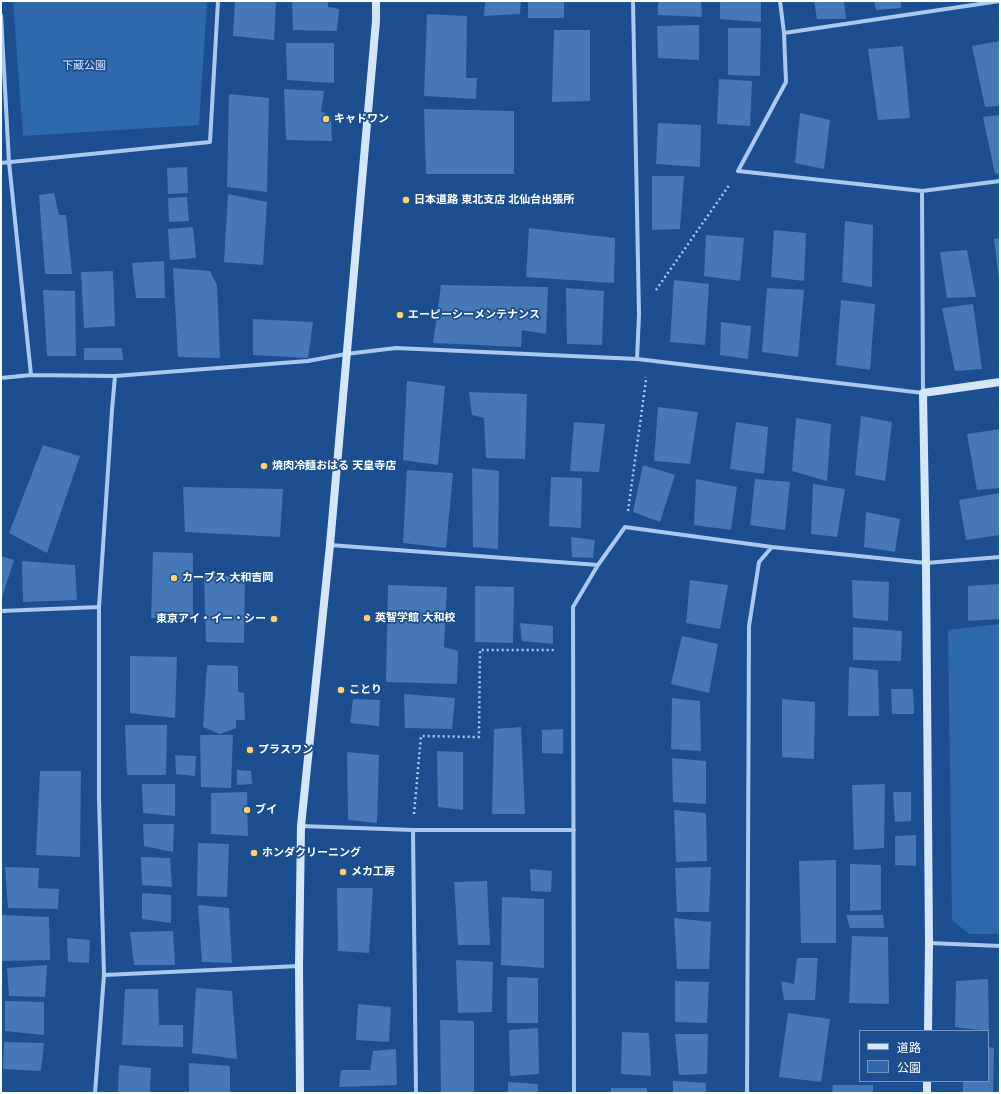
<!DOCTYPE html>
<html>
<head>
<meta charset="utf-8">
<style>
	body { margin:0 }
	#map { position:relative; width:1001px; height:1094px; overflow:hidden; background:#1b4f8f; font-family:"Work Sans","Noto Sans JP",sans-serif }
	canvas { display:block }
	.frame { position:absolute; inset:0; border:2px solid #fff; pointer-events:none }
	.legend { position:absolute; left:859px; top:1030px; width:130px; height:52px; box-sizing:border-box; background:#1b4f8f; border:1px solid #7695bc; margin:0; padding:5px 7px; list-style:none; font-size:12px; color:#fff }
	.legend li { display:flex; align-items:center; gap:8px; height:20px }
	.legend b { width:20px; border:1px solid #7695bc }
</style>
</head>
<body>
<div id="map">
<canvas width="1001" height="1094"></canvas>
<div class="frame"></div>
<ul class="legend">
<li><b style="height:5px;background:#d6e6fa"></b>道路</li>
<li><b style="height:11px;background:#2e69ad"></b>公園</li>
</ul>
</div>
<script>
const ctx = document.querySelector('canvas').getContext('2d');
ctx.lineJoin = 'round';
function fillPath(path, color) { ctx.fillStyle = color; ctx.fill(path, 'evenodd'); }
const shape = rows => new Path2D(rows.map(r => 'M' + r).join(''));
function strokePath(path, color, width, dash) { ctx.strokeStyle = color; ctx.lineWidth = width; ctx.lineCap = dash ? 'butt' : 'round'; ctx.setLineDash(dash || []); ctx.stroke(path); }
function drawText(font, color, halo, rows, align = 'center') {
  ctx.font = font + ' "Work Sans","Noto Sans JP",sans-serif'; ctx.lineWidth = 3.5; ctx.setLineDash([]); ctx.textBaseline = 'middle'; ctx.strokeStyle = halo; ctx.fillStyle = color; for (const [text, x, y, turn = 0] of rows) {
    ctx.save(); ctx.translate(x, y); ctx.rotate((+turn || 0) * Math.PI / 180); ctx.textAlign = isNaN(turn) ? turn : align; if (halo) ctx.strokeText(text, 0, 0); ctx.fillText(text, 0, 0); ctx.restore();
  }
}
fillPath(shape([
	[13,1,207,1,199,125,23,136],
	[1000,624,1000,934,969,934,952,920,948,630]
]), '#2e69ad');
fillPath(shape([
	[235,1,276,1,274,40,233,36],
	[292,1,328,1,328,7,339,9,337,31,293,30],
	[485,1,521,1,520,14,484,16],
	[528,1,564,1,564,18,528,18],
	[658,1,701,1,702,17,658,15],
	[720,1,761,1,761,22,720,19],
	[814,1,844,1,846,19,817,19],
	[874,1,901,1,901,8,876,10],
	[427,14,467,16,466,78,477,78,476,99,424,96],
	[699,25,699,60,658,58,657,26],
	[728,28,761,28,760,76,728,75],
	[554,30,590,30,590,101,552,102],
	[1000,41,1000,106,985,107,972,46],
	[286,43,334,43,334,83,287,80],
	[903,46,910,118,878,120,868,49],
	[719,79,752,81,750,126,717,124],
	[284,89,324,91,321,111,331,117,332,141,286,140],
	[229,94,269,98,267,192,227,187],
	[424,109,514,111,514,174,426,174],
	[800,113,830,120,824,169,795,163],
	[1000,115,1000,173,995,174,983,117],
	[658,123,701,125,700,167,656,164],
	[187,167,188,193,168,194,167,168],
	[652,176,684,176,680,229,652,230],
	[54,193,59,215,66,215,72,274,45,274,39,195],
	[228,194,267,202,263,265,224,262],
	[187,197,189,221,169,222,168,198],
	[845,221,873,225,872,287,842,282],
	[193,227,196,258,170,260,168,229],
	[529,228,615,238,614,283,526,277],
	[774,230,806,233,804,281,771,277],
	[706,235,744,238,740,281,704,276],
	[1000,238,1000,280,999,280,994,239],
	[967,250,976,297,947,298,940,252],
	[164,261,165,298,136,298,132,263],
	[173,268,210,271,217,285,220,358,178,357],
	[113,271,115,326,84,328,81,272],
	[674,280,709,284,705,345,670,342],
	[441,285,548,287,546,334,522,330,521,347,433,343],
	[566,288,604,291,602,345,567,344],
	[767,288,804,290,798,357,762,352],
	[43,290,75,291,76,356,47,356],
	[841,300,875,304,870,370,836,365],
	[973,304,982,369,955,371,942,308],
	[253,319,313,322,308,358,253,355],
	[721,322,751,326,748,359,720,355],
	[84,348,122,348,123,360,84,360],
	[407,381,445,386,438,465,403,460],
	[469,392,527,394,525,459,486,458,484,418,472,415],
	[658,407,698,412,690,464,654,461],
	[861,416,892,422,885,481,855,475],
	[796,418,831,424,827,481,792,471],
	[574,422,605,424,599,472,570,471],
	[736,422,768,427,764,474,730,469],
	[1000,429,1000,488,977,490,967,434],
	[43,445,80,456,47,553,9,533],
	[643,465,675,475,660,522,633,512],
	[472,468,499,471,498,549,473,547],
	[407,470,453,473,446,548,403,543],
	[551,477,582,478,581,528,549,526],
	[696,479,737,487,731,530,694,525],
	[755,479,790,482,785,530,750,525],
	[813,484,845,489,837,537,811,534],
	[183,487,283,489,280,537,185,532],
	[1000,493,1000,535,966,540,959,500],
	[866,512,900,519,895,552,864,547],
	[571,537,595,540,593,558,572,557],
	[153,552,193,553,193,619,151,618],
	[1,556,14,560,1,601],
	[22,561,75,565,77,600,23,602],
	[204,575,245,577,244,643,206,642],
	[690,580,728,585,720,629,686,623],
	[852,580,889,582,888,621,853,618],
	[999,584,1000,619,968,621,968,586],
	[388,585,447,587,444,647,458,651,457,684,386,682],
	[475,586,514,587,513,643,475,642],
	[520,623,553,626,553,644,522,641],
	[853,627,902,631,901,661,853,660],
	[682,636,718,644,709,693,671,684],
	[130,656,177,657,175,718,130,713],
	[207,665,238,666,238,692,244,693,245,720,236,720,236,728,220,734,203,727],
	[849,667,878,670,879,716,848,716],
	[891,689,913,689,914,714,892,714],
	[404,694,455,698,452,729,405,728],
	[672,698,700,701,701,751,671,749],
	[353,699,380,700,379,726,350,723],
	[782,699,815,702,814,759,782,757],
	[125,725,167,725,166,775,127,775],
	[521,727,525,814,492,814,494,729],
	[563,729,563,754,542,753,542,730],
	[200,735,233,735,231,788,201,787],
	[437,751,463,752,463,810,438,807],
	[347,752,379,755,377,823,348,820],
	[175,755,196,756,195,776,176,774],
	[672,758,706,761,706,804,673,802],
	[237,770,251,771,252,784,237,785],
	[40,771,81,771,80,857,36,855],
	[142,784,175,784,175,816,143,813],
	[885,784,884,848,854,850,852,785],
	[247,792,248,836,211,834,211,793],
	[893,792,911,792,911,821,895,822],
	[674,810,706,813,707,861,676,862],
	[143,824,174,824,173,852,144,846],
	[916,835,916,866,895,865,895,836],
	[198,843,229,844,227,897,197,896],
	[141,857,170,858,172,887,142,885],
	[836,860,836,943,801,943,799,861],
	[850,864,881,865,881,910,850,911],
	[5,867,39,868,38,888,59,889,58,909,8,908],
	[711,867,709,912,677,912,675,868],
	[530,869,552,871,551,892,531,891],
	[487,881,490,945,458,945,454,882],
	[337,888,373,888,369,953,338,951],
	[142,893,171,895,171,923,142,919],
	[502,897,544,899,544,968,501,965],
	[198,905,229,908,232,963,202,962],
	[1,915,49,917,50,960,1,961],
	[846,915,883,915,884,928,850,928],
	[674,918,711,922,709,969,677,969],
	[173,931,175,965,134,965,130,932],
	[852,936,888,937,889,1004,849,1003],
	[67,938,90,940,89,963,68,962],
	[797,958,818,958,815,1000,784,1000,781,981,794,984],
	[456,960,493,962,492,1012,458,1013],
	[47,965,45,997,9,996,7,968],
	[507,977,538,978,538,1023,507,1023],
	[988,979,989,1031,955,1027,956,981],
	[675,981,709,982,707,1023,675,1022],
	[196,988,232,991,237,1059,192,1053],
	[125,989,158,989,159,1025,183,1025,183,1047,122,1045],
	[5,1001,44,1002,44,1035,5,1031],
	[358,1004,391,1007,389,1042,356,1040],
	[788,1013,830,1019,821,1082,779,1077],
	[440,1020,474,1021,474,1093,441,1093],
	[538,1028,539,1074,510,1076,509,1030],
	[622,1032,649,1033,651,1076,621,1074],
	[675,1034,708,1034,707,1074,679,1075],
	[4,1042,44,1043,41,1071,3,1069],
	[988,1047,994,1048,993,1093,963,1092,963,1081,988,1081],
	[396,1049,397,1085,339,1087,341,1070,370,1070,373,1051],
	[189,1063,230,1066,230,1093,189,1093],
	[119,1065,151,1068,150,1093,118,1093],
	[673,1081,706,1083,706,1093,673,1093],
	[508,1082,538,1084,538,1093,508,1093],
	[833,1085,873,1085,873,1093,832,1093],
	[611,1088,647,1088,647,1093,611,1093]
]), '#4478b7');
strokePath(shape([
	[656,290,730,184],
	[628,511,646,380,645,377],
	[414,814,421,736,479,737,480,650,556,650]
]), '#a9c9ee', 2.5, [2, 3]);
strokePath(shape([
	[633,1,639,315,637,359],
	[780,1,784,33,786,82,738,171,922,191,1000,181],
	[1,15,9,162,31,375],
	[784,33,1000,1],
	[1,163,210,142,218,1],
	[1,378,31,375,115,376,308,361,346,354,396,348,637,359,923,393,922,191],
	[330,545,598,565],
	[1,611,99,607],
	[301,826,413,830,574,830],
	[413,830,416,1093],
	[929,943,1000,946],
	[104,975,299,966],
	[95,1093,104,975,99,799,99,607,112,410,115,376],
	[574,1093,573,607,598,565,625,527,772,547,926,563,1000,557],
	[747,1093,749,626,759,562,772,547]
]), '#a9c9ee', 4);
strokePath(shape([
	[928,1031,929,943,926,563,923,393,1000,382],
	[300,1093,299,966,301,826,330,545,376,21,376,1],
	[927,1093,927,1081]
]), '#d6e6fa', 8);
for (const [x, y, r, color] of [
	[326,119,4,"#ffd166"],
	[406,200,4,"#ffd166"],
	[400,315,4,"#ffd166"],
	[264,466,4,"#ffd166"],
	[174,578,4,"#ffd166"],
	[367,618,4,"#ffd166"],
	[274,619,4,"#ffd166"],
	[341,690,4,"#ffd166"],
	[250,750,4,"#ffd166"],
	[247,810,4,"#ffd166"],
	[254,853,4,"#ffd166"],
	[343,872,4,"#ffd166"]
]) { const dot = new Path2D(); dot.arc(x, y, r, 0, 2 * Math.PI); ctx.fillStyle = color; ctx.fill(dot); strokePath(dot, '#1b4f8f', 1.5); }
drawText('11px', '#cfe3fa', '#1b4f8f', [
	["下蔵公園",84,66]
]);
drawText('bold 11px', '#fff', '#1b4f8f', [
	["キャドワン",334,119],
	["日本道路 東北支店 北仙台出張所",414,200],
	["エーピーシーメンテナンス",408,315],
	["焼肉冷麺おはる 天皇寺店",272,466],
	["カーブス 大和吉岡",182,578],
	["英智学館 大和校",375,618],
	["東京アイ・イー・シー",266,619,"right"],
	["ことり",349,690],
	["プラスワン",258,750],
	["ブイ",255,810],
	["ホンダクリーニング",262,853],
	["メカ工房",351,872]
], 'left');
</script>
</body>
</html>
